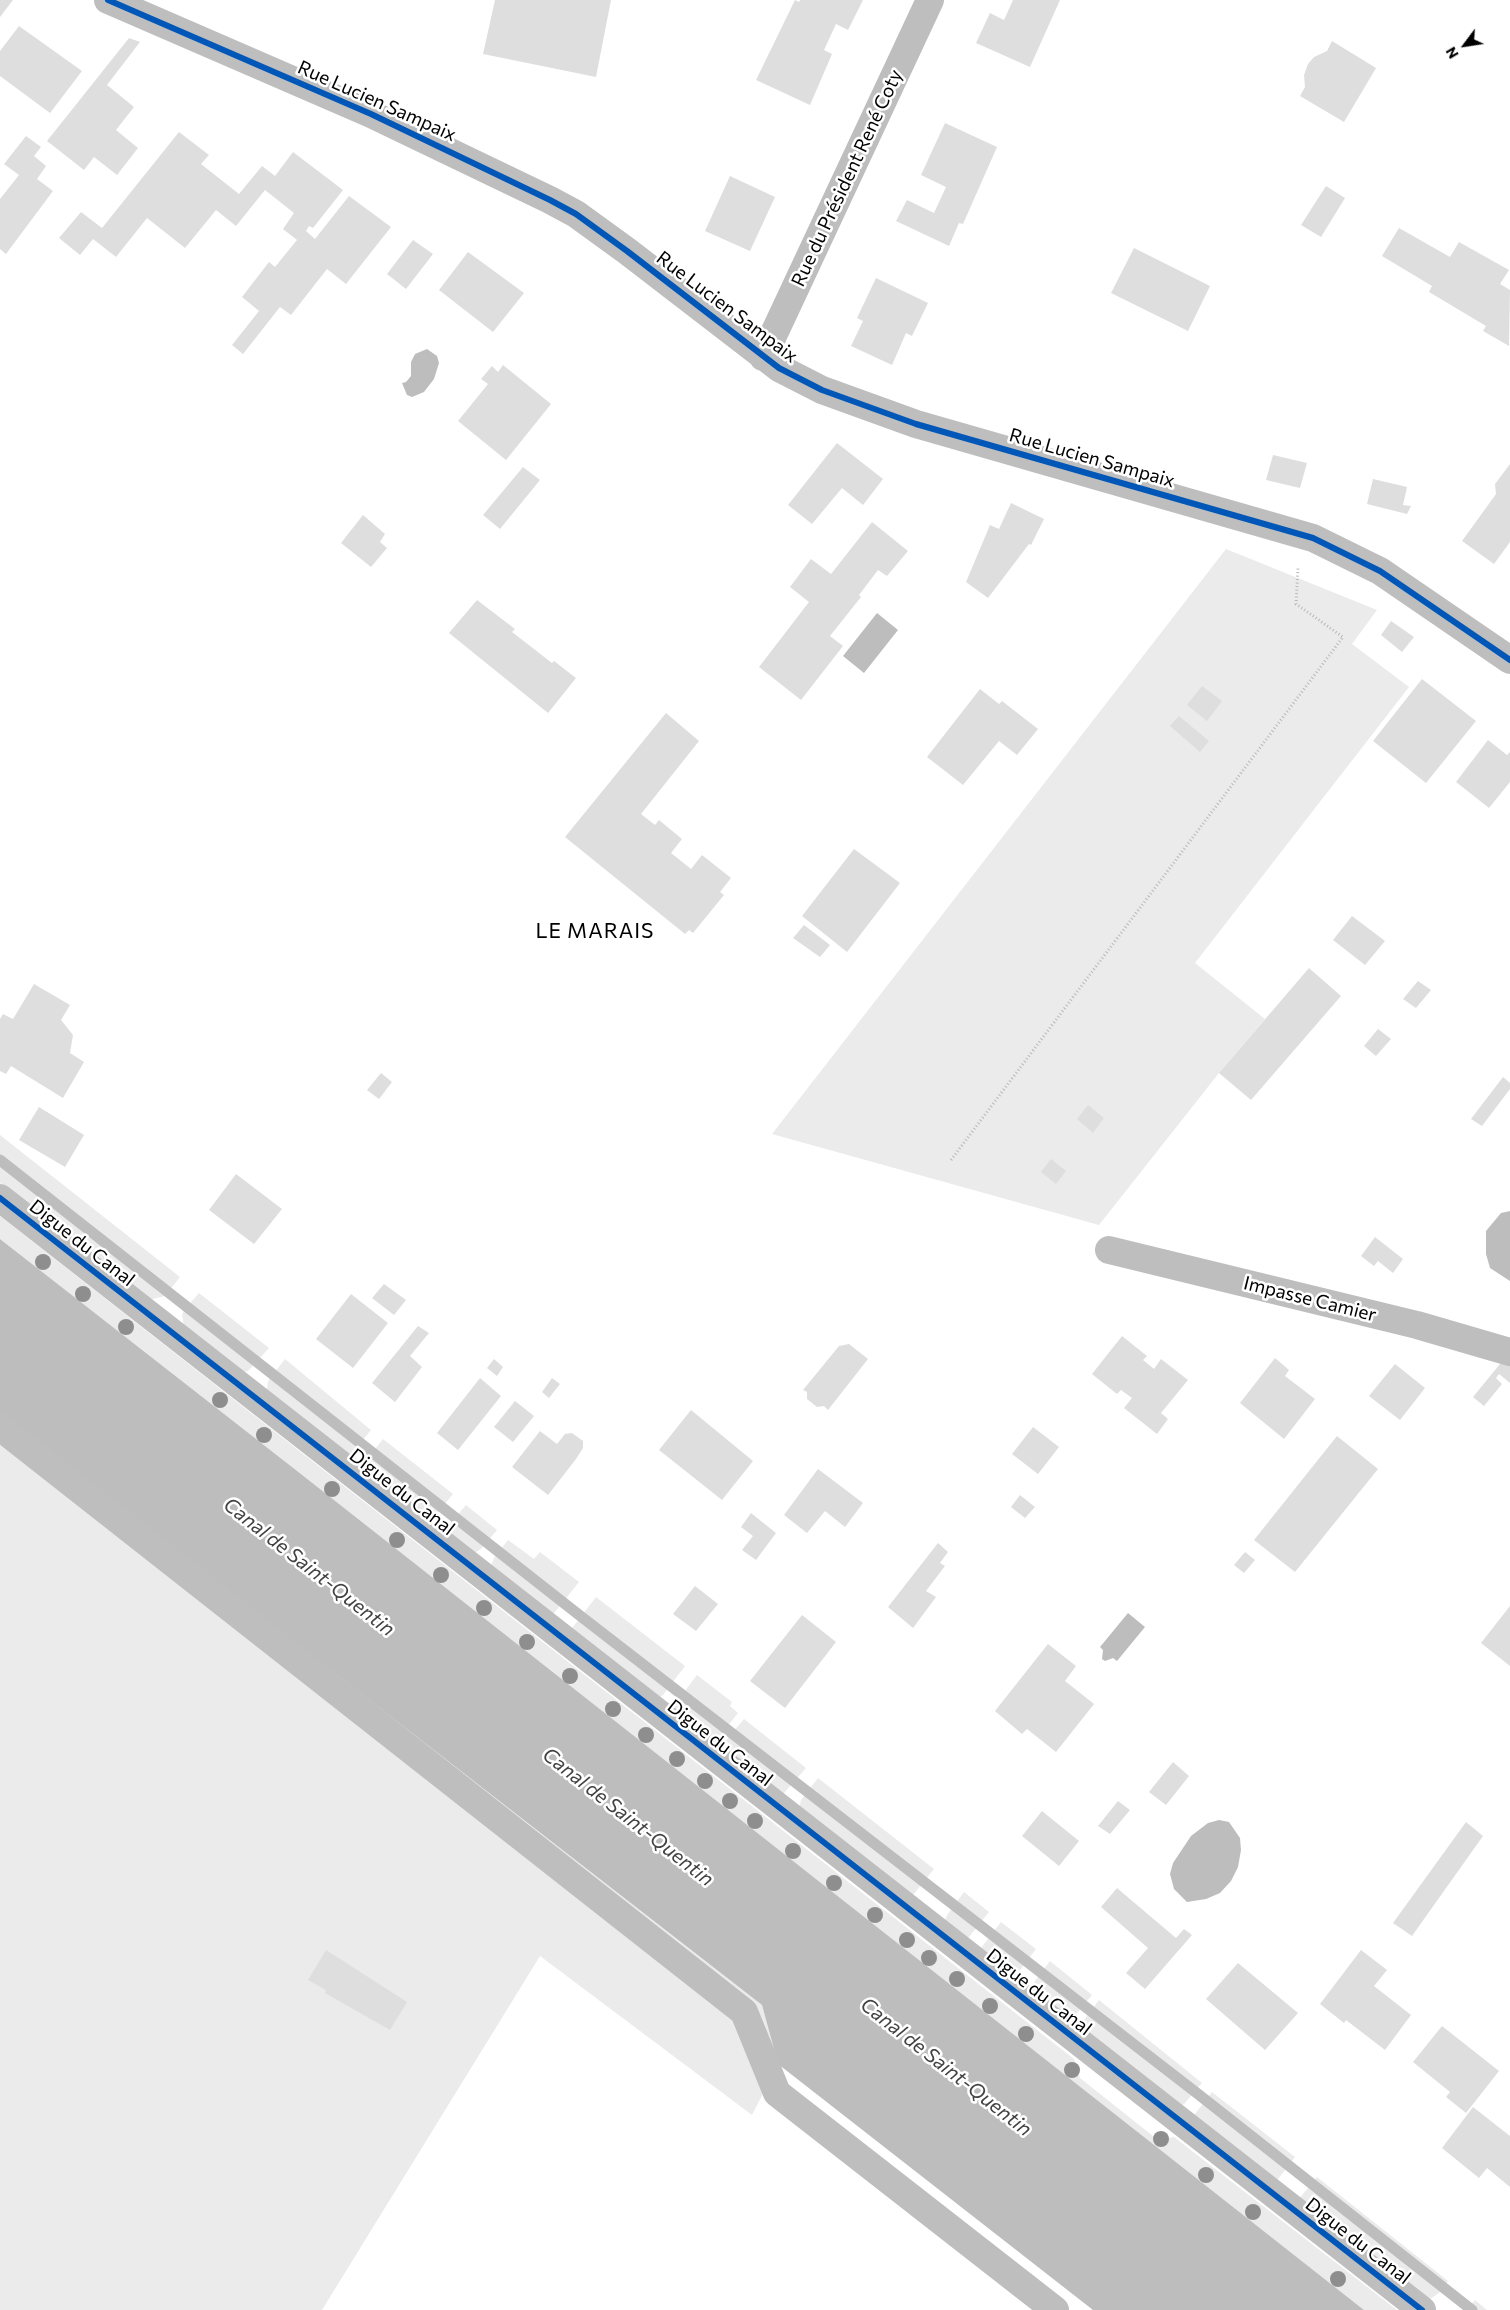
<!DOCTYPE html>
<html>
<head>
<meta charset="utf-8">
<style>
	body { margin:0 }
	#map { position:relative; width:1510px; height:2310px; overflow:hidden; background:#fff; font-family:Commissioner,sans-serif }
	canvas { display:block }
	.north { position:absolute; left:1440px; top:20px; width:50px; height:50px; -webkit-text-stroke:4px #fff; paint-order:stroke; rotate:239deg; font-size:14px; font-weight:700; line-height:20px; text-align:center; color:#000 }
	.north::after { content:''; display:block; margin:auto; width:18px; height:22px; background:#000; clip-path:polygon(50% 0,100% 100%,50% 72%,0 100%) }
</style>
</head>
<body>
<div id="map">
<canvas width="1510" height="2310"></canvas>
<div class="north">N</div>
</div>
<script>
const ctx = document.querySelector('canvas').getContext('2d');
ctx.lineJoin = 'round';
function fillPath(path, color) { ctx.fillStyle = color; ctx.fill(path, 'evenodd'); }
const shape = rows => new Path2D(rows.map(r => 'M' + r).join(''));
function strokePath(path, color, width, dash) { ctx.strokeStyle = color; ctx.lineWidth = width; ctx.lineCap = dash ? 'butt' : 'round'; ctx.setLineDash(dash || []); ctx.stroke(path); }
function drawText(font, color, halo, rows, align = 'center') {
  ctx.font = font + ' Commissioner,sans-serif'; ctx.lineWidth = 5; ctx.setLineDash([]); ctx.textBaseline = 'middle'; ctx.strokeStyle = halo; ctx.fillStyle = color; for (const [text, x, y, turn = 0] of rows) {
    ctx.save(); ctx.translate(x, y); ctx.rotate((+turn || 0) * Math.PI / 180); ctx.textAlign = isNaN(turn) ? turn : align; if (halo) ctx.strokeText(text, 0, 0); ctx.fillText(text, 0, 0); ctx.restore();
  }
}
fillPath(shape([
	[1226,549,1377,610,1352,644,1409,687,1195,963,1265,1019,1219,1073,1099,1225,772,1134],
	[0,1135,180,1277,165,1296,153,1299,146,1299,0,1183],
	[0,1216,1074,2059,1080,2078,1158,2140,1174,2137,1397,2310,1364,2310,0,1239],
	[199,1293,269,1348,248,1371,243,1372,184,1326,182,1315,184,1310],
	[285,1359,371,1430,349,1457,267,1390,268,1381],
	[0,1413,762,2005,778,2064,752,2115,540,1956,322,2310,0,2310],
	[383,1439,453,1494,431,1521,362,1466],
	[466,1505,497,1530,481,1549,473,1554,444,1531],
	[508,1540,534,1559,540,1552,579,1582,551,1617,490,1568,494,1558],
	[596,1597,685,1666,663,1695,655,1700,569,1632],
	[697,1675,732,1702,730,1706,738,1713,713,1745,671,1713,675,1704],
	[744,1719,806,1768,784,1793,779,1794,718,1750],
	[818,1778,934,1869,913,1895,799,1809,801,1800],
	[964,1892,989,1912,965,1942,944,1923,947,1915],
	[1001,1922,1036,1949,1020,1970,1011,1974,978,1952],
	[1050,1961,1092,1995,1069,2023,1032,1991,1035,1981],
	[1099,2000,1202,2083,1184,2104,1180,2106,1077,2029],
	[1212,2092,1295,2157,1275,2183,1195,2118,1195,2114],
	[1317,2177,1448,2281,1439,2293,1430,2299,1298,2200],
	[1475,2300,1487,2310,1467,2310]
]), '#ebebeb');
fillPath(shape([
	[427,349,437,356,439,363,434,379,424,392,412,397,407,395,402,383,406,382,411,376,411,362,415,354],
	[877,613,898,630,864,673,843,656],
	[1510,1211,1510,1281,1490,1268,1486,1254,1486,1231,1501,1213],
	[0,1239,297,1471,1364,2310,1093,2310,778,2064,762,2005,0,1413],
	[1128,1613,1145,1627,1117,1661,1113,1658,1105,1661,1102,1659,1103,1650,1100,1647],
	[1219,1820,1229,1822,1240,1838,1241,1850,1238,1867,1231,1881,1220,1893,1206,1899,1187,1902,1174,1889,1170,1874,1173,1863,1191,1836,1208,1823]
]), '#bdbdbd');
strokePath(shape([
	[0,1160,583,1618,1198,2094,1472,2310]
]), '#bdbdbd', 11);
fillPath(shape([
	[0,0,13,0,0,17],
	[495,0,611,0,596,77,483,54],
	[795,0,799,2,800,0,863,0,848,30,836,24,824,50,832,54,810,105,756,80],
	[1013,0,1060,0,1030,67,976,43,990,13,1004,20],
	[19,26,82,71,50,113,0,76,0,51],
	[129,38,140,42,107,85,134,107,116,130,138,148,117,175,94,157,84,170,47,141],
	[1332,41,1376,68,1344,122,1300,96,1305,87,1304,75,1308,64,1314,57,1327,51],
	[945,123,997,147,963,224,959,223,949,246,896,221,907,200,934,213,946,187,921,175],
	[179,132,209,155,201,164,239,194,262,166,275,176,293,152,343,190,313,228,309,226,306,231,315,239,349,196,391,227,346,284,327,269,291,315,280,307,243,354,232,345,259,311,242,297,269,262,275,267,297,240,283,229,294,213,265,190,236,226,216,210,185,248,147,218,116,257,93,239,80,255,59,238,81,212,102,228],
	[26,136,41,147,34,156,46,166,37,179,53,191,6,254,0,249,0,199,19,175,4,164],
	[730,176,775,197,750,251,705,231],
	[1326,186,1345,198,1321,237,1301,225],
	[1399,228,1450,257,1459,242,1509,270,1500,284,1510,290,1509,346,1483,331,1486,326,1429,292,1432,286,1382,256],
	[413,240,433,254,406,289,387,274],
	[1134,248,1210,286,1188,331,1111,293],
	[468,252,524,293,493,332,439,290],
	[876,278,928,303,912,336,906,333,892,365,851,346,863,321,857,318],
	[503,365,551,404,506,460,458,421,488,384,481,379,492,366,498,372],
	[837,443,883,479,863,505,842,488,812,524,788,505],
	[1273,455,1307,463,1300,488,1266,480],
	[1510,464,1510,542,1494,564,1462,541,1496,494,1495,484],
	[523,467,540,480,500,529,483,515],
	[1373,479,1407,487,1403,505,1411,506,1407,514,1367,504],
	[1011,503,1044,519,1031,545,1029,544,988,598,966,582,990,525,999,529],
	[363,515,385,534,380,542,387,548,371,567,341,543],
	[872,522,908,551,887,576,878,570,859,595,861,597,830,636,843,646,801,700,759,667,809,602,790,587,811,559,831,574],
	[477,600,515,629,512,632,552,663,554,661,576,678,548,713,449,633],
	[1391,621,1414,637,1402,652,1381,635],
	[1422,679,1476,721,1426,783,1373,741],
	[1202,686,1222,701,1207,721,1187,705],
	[980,689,999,704,1002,701,1038,729,1017,755,999,741,963,785,927,757],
	[666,713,699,741,641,814,655,825,659,820,682,839,671,853,691,869,702,855,731,878,720,892,724,895,693,933,689,930,685,934,565,837],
	[1179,716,1209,741,1200,752,1170,726],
	[1488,740,1507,755,1510,752,1510,782,1489,808,1456,782],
	[854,849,900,883,847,952,802,916],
	[1352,916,1385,941,1365,965,1333,940],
	[804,925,830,945,820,957,793,938],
	[1309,968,1341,996,1251,1100,1219,1073],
	[1418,981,1431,990,1416,1008,1403,999],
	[34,984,70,1005,61,1020,73,1035,70,1053,84,1062,63,1098,11,1066,6,1074,0,1071,0,1019,3,1014,13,1019],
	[1378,1029,1391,1039,1376,1056,1364,1046],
	[381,1073,392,1082,379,1099,367,1090],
	[1503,1077,1510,1083,1510,1089,1482,1126,1471,1119],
	[1088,1105,1104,1118,1093,1133,1077,1119],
	[39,1107,84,1135,65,1167,19,1140],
	[1051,1159,1066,1171,1056,1184,1041,1172],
	[236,1174,282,1209,254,1244,209,1210],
	[1375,1237,1403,1259,1393,1273,1378,1261,1374,1266,1361,1256],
	[384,1284,406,1300,394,1315,372,1298],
	[351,1294,388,1323,353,1368,316,1339],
	[418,1326,429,1333,410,1356,422,1367,395,1402,372,1383],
	[1122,1336,1147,1356,1143,1360,1154,1369,1161,1359,1188,1380,1161,1413,1168,1419,1157,1434,1124,1408,1132,1398,1121,1390,1117,1394,1092,1374],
	[849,1344,868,1359,828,1410,824,1406,817,1407,807,1399,807,1392,803,1390,839,1346],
	[1275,1358,1289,1370,1285,1376,1315,1399,1284,1439,1240,1403],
	[494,1359,503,1367,497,1376,487,1368],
	[1504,1359,1510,1364,1510,1383,1499,1374,1496,1378,1502,1384,1484,1406,1473,1397],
	[1395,1364,1425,1388,1400,1420,1369,1396],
	[480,1378,501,1396,458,1450,437,1433],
	[552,1378,560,1384,549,1398,542,1392],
	[515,1401,534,1416,513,1442,494,1427],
	[691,1410,753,1461,722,1500,659,1450],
	[1033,1427,1059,1447,1038,1474,1012,1454],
	[540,1431,557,1444,565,1434,572,1433,583,1441,583,1448,576,1459,548,1495,512,1467],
	[1337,1436,1378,1469,1295,1572,1254,1540],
	[818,1469,863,1503,845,1527,825,1511,807,1533,784,1515],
	[1020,1495,1035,1507,1025,1518,1011,1507],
	[751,1513,776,1533,756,1560,742,1550,753,1536,741,1527],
	[938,1543,948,1552,940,1563,945,1566,926,1591,936,1597,913,1628,888,1607],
	[1245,1552,1255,1560,1244,1573,1234,1565],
	[695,1586,718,1604,696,1631,673,1614],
	[1510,1606,1510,1666,1481,1643],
	[802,1615,836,1642,785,1708,750,1681],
	[1048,1644,1076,1666,1065,1681,1094,1704,1056,1752,1027,1729,1022,1734,995,1711],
	[1173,1762,1189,1776,1166,1805,1149,1792],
	[1118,1801,1130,1810,1110,1834,1098,1826],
	[1042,1811,1079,1841,1059,1866,1022,1836],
	[1466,1822,1483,1836,1412,1936,1393,1923],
	[1117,1888,1176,1938,1184,1929,1192,1935,1145,1989,1126,1973,1148,1948,1101,1907],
	[326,1950,407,2002,390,2030,325,1993,326,1990,308,1980],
	[1361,1950,1387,1970,1374,1986,1411,2015,1385,2050,1346,2020,1344,2023,1320,2004],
	[1238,1963,1298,2013,1265,2050,1206,1999],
	[1442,2026,1499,2071,1466,2113,1446,2097,1450,2092,1413,2062],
	[1473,2107,1510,2136,1510,2187,1487,2168,1479,2178,1442,2148]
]), '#dedede');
strokePath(shape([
	[951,1160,1343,637,1296,604,1298,568]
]), '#b9b9b9', 3, [1, 2.5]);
strokePath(shape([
	[108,0,371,114,550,200,576,214,627,251,779,368,822,390,916,424,1313,538,1380,571,1510,660],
	[763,357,930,0],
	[0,1198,1422,2310],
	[1109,1250,1417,1325,1510,1352],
	[0,1427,744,2012,777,2093,1055,2310]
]), '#bebebe', 28);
strokePath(shape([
	[108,0,371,114,550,200,576,214,627,251,779,368,822,390,916,424,1313,538,1380,571,1510,660],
	[0,1198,1422,2310]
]), '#0057b8', 6);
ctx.fillStyle = '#8e8e8e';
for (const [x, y] of [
	[43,1262],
	[83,1294],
	[126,1327],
	[220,1400],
	[264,1435],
	[332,1489],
	[397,1540],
	[441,1575],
	[484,1608],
	[527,1642],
	[570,1676],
	[613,1709],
	[646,1735],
	[677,1759],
	[705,1781],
	[730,1801],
	[755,1821],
	[793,1851],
	[834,1883],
	[875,1915],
	[907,1940],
	[929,1958],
	[957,1979],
	[990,2006],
	[1026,2034],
	[1072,2070],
	[1161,2139],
	[1206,2175],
	[1253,2212],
	[1338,2279]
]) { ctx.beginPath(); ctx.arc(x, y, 8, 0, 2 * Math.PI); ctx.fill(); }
drawText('19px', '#000', '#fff', [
	["Rue Lucien Sampaix",377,101,24],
	["Rue du Président René Coty",847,178,-65],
	["Rue Lucien Sampaix",727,307,37],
	["Rue Lucien Sampaix",1092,458,16],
	["Digue du Canal",82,1243,38],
	["Impasse Camier",1310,1299,14],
	["Digue du Canal",402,1492,38],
	["Digue du Canal",720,1743,38],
	["Digue du Canal",1039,1992,38],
	["Digue du Canal",1358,2241,38]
]);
drawText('italic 20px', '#424242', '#fff', [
	["Canal de Saint-Quentin",309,1567,38],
	["Canal de Saint-Quentin",628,1817,38],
	["Canal de Saint-Quentin",946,2067,38]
]);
ctx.letterSpacing = '1px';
drawText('21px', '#000', '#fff', [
	["LE MARAIS",595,931]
]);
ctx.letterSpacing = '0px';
</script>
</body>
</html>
